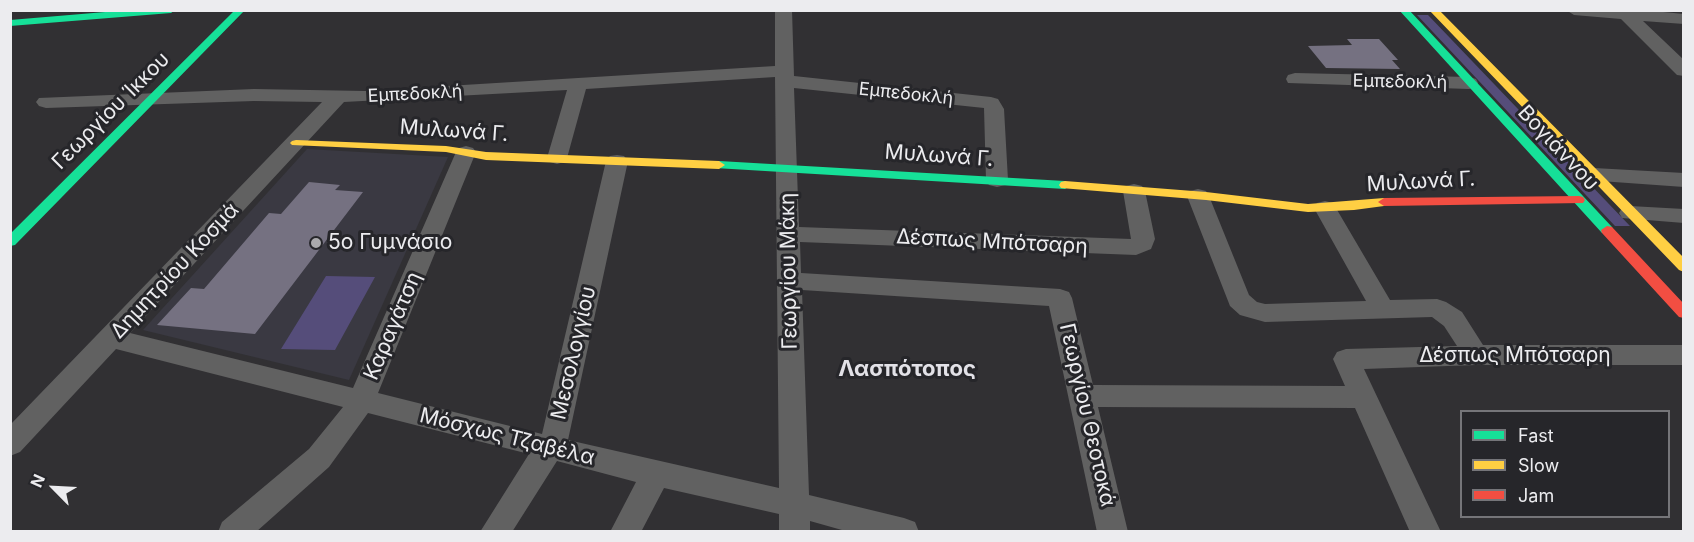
<!DOCTYPE html>
<html>
<head>
<meta charset="utf-8">
<style>
	body { margin:0 }
	#map { position:relative; width:1694px; height:542px; overflow:hidden; background:#313033; font-family:Inter,sans-serif }
	canvas { display:block }
	.frame { position:absolute; inset:0; border:12px solid #ececef; pointer-events:none }
	.legend { position:absolute; left:1460px; top:410px; width:210px; height:108px; box-sizing:border-box; background:#26262a; border:2px solid #757579; margin:0; padding:8px 10px; list-style:none; font-size:18px; color:#ececef }
	.legend li { display:flex; align-items:center; gap:12px; height:30px }
	.legend b { width:30px; border:2px solid #757579 }
	.north { position:absolute; left:24px; top:458px; width:60px; height:60px; -webkit-text-stroke:4px #26262a; paint-order:stroke; rotate:294deg; font-size:16px; font-weight:700; line-height:24px; text-align:center; color:#ececef }
	.north::after { content:''; display:block; margin:auto; width:21px; height:27px; background:#ececef; clip-path:polygon(50% 0,100% 100%,50% 72%,0 100%) }
</style>
</head>
<body>
<div id="map">
<canvas width="1694" height="542"></canvas>
<div class="frame"></div>
<ul class="legend">
<li><b style="height:8px;background:#16e098"></b>Fast</li>
<li><b style="height:8px;background:#ffcf43"></b>Slow</li>
<li><b style="height:8px;background:#f24e42"></b>Jam</li>
</ul>
<div class="north">N</div>
</div>
<script>
const ctx = document.querySelector('canvas').getContext('2d');
ctx.lineJoin = 'round';
function fillPath(path, color) { ctx.fillStyle = color; ctx.fill(path, 'evenodd'); }
const shape = rows => new Path2D(rows.map(r => 'M' + r).join(''));
function strokePath(path, color, width, dash) { ctx.strokeStyle = color; ctx.lineWidth = width; ctx.lineCap = dash ? 'butt' : 'round'; ctx.setLineDash(dash || []); ctx.stroke(path); }
function drawText(font, color, halo, rows, align = 'center') {
  ctx.font = font + ' Inter,sans-serif'; ctx.lineWidth = 6; ctx.setLineDash([]); ctx.textBaseline = 'middle'; ctx.strokeStyle = halo; ctx.fillStyle = color; for (const [text, x, y, turn = 0] of rows) {
    ctx.save(); ctx.translate(x, y); ctx.rotate((+turn || 0) * Math.PI / 180); ctx.textAlign = isNaN(turn) ? turn : align; if (halo) ctx.strokeText(text, 0, 0); ctx.fillText(text, 0, 0); ctx.restore();
  }
}
fillPath(shape([
	[307,149,448,157,349,380,143,330]
]), '#3a3942');
fillPath(shape([
	[1417,15,1428,15,1630,226,1615,226],
	[326,276,375,277,335,350,281,349]
]), '#554d7a');
fillPath(shape([
	[1347,39,1379,39,1398,60,1392,60,1400,69,1326,68,1308,46,1352,45],
	[309,182,340,185,335,190,363,192,255,334,157,325,191,288,204,289,269,213,281,214]
]), '#757181');
fillPath(shape([
	[775,10,792,10,794,76,991,97,998,99,1004,109,1008,180,1005,185,997,187,989,185,986,180,984,108,794,88,799,227,1131,239,1123,191,1126,186,1134,184,1142,186,1145,191,1155,239,1151,249,1136,255,800,242,801,273,1060,289,1069,292,1072,298,1093,385,1345,386,1333,359,1337,352,1346,349,1457,346,1444,326,1432,317,1265,322,1240,315,1230,306,1187,196,1190,191,1198,189,1206,191,1209,196,1249,295,1257,302,1265,304,1366,301,1314,208,1317,203,1325,201,1333,203,1390,300,1437,299,1446,302,1462,312,1483,345,1684,345,1684,365,1476,365,1364,369,1441,532,1410,532,1355,408,1098,407,1128,532,1097,532,1049,306,802,290,809,495,904,518,915,522,919,532,849,532,810,521,810,532,779,532,779,514,664,488,641,532,610,532,636,482,557,461,512,532,480,532,529,454,368,413,329,467,256,532,218,532,222,522,309,449,343,407,116,349,20,452,10,456,10,425,322,102,254,101,46,108,39,106,36,102,39,98,254,89,365,91,775,66,775,10],
	[775,77,779,488,568,440,628,161,624,156,617,155,610,156,606,161,542,434,378,393,476,152,473,148,466,146,459,148,456,152,353,388,130,333,344,102,567,90,547,158,550,162,557,164,564,162,567,158,586,89,775,77],
	[1566,10,1643,10,1684,14,1684,24,1643,21,1684,60,1684,76,1677,75,1621,19,1574,15,1566,10],
	[1295,73,1469,77,1476,79,1478,83,1476,87,1469,89,1288,83,1286,79,1288,75,1295,73],
	[1594,168,1684,173,1684,187,1586,180,1583,175,1586,170,1594,168],
	[1630,206,1684,209,1684,223,1622,218,1619,213,1622,208,1630,206]
]), '#616161');
fillPath(shape([
	[129,10,175,10,171,13,10,26,10,20,129,10],
	[235,10,245,10,15,245,10,246,10,234,235,10],
	[1399,10,1409,10,1612,227,1613,230,1612,233,1602,233,1399,10],
	[719,161,1065,181,1071,185,1065,189,715,168,713,165,719,161]
]), '#16e098');
fillPath(shape([
	[1429,10,1439,10,1684,258,1684,272,1679,270,1429,10],
	[296,140,446,146,486,152,719,161,725,165,719,169,486,160,446,152,292,145,290,143,292,141,296,140],
	[1065,181,1206,192,1308,204,1384,198,1390,202,1384,206,1354,210,1308,212,1206,200,1061,188,1059,185,1061,182,1065,181]
]), '#ffcf43');
fillPath(shape([
	[1579,196,1583,197,1585,200,1583,203,1384,206,1378,202,1384,198,1579,196],
	[1607,226,1612,227,1684,304,1684,318,1679,317,1602,233,1601,230,1607,226]
]), '#f24e42');
for (const [x, y, r, color] of [
	[316,243,6,"#abaaad"]
]) { const dot = new Path2D(); dot.arc(x, y, r, 0, 2 * Math.PI); ctx.fillStyle = color; ctx.fill(dot); strokePath(dot, '#26262a', 2); }
drawText('18px', '#ececef', '#26262a', [
	["Εμπεδοκλή",1400,82,1],
	["Εμπεδοκλή",415,94,-3],
	["Εμπεδοκλή",906,94,6]
]);
drawText('21px', '#ececef', '#26262a', [
	["Γεωργίου Ίκκου",111,111,-45],
	["Μυλωνά Γ.",454,131,4],
	["Βογιάννου",1558,148,47],
	["Μυλωνά Γ.",939,156,4],
	["Μυλωνά Γ.",1421,182,-3],
	["Δέσπως Μπότσαρη",992,242,3],
	["Δημητρίου Κοσμά",175,271,-47],
	["Γεωργίου Μάκη",789,271,-91],
	["Καραγάτση",393,326,-67],
	["Μεσολογγίου",574,353,-77],
	["Δέσπως Μπότσαρη",1515,356],
	["Γεωργίου Θεοτοκά",1087,415,77],
	["Μόσχως Τζαβέλα",507,437,14]
]);
drawText('21px', '#ececef', '#26262a', [
	["5ο Γυμνάσιο",328,243]
], 'left');
drawText('bold 22px', '#e2e1e7', '#26262a', [
	["Λασπότοπος",907,369]
]);
</script>
</body>
</html>
